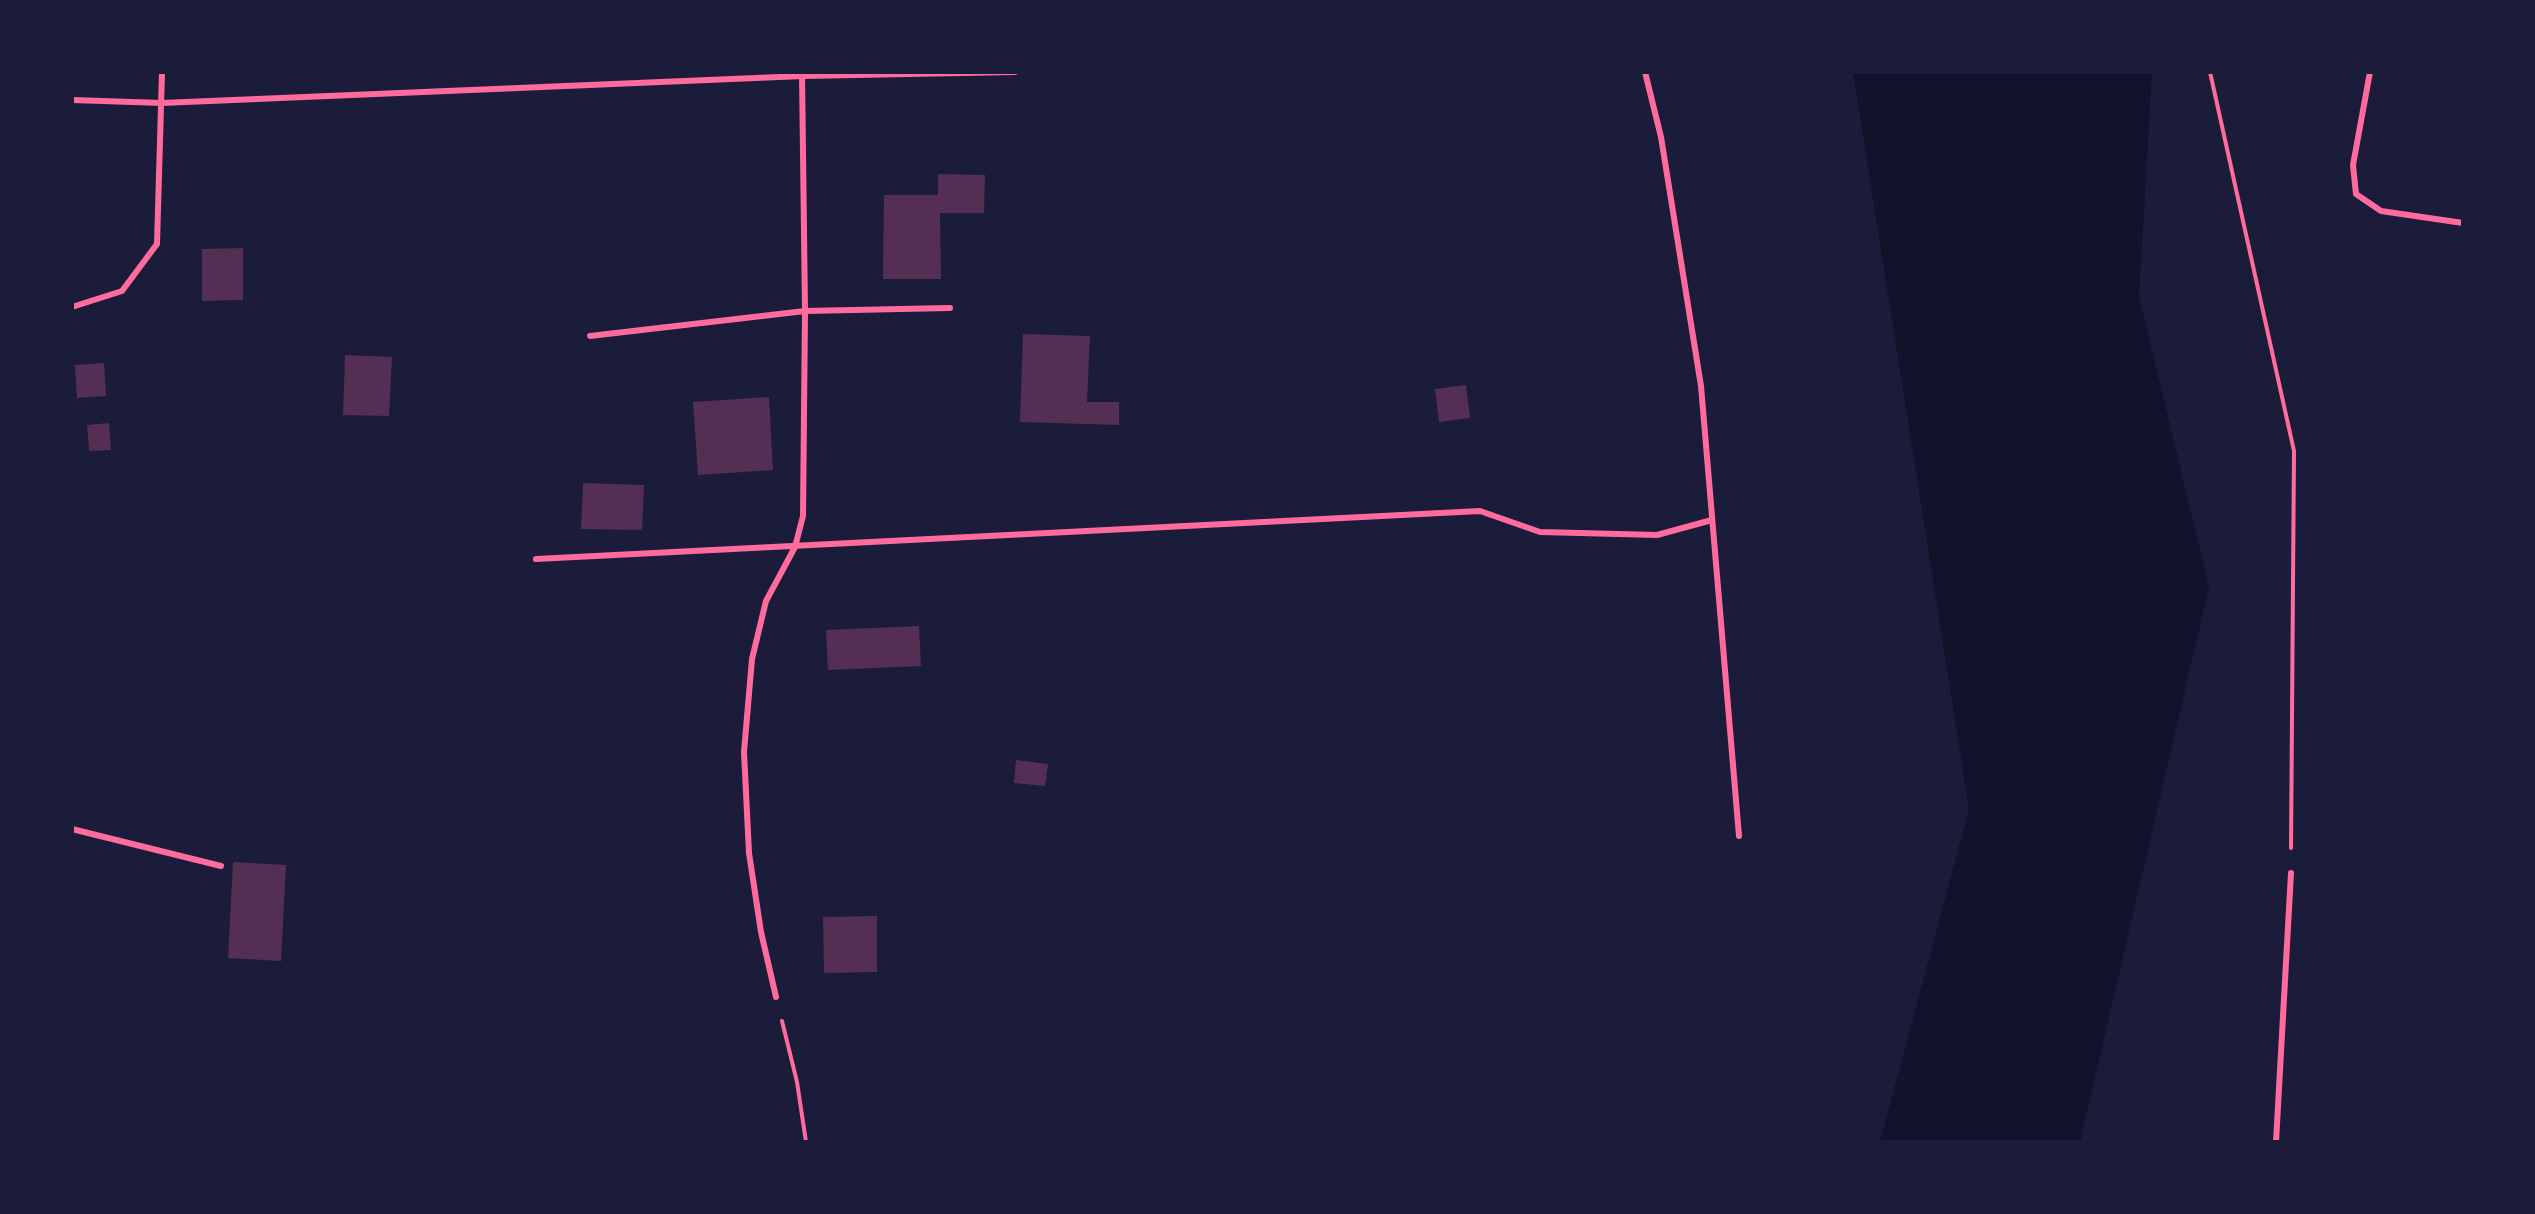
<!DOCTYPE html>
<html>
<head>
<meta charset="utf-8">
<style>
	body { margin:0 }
	#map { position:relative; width:2535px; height:1214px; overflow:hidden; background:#1b1b3a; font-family:Overpass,sans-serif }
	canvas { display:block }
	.frame { position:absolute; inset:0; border:74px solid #1b1b3a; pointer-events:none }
</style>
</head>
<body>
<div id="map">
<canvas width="2535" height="1214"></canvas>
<div class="frame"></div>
</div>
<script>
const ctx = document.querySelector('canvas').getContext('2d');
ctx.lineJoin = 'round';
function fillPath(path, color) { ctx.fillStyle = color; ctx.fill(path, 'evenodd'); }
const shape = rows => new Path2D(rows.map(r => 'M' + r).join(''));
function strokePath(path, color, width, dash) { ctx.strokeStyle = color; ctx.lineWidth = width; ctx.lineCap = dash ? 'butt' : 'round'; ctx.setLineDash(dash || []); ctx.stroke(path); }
fillPath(shape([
	[1853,72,2152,72,2139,296,2209,587,2080,1142,1880,1142,1969,809]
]), '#12122b');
fillPath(shape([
	[938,174,985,175,984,213,940,213,941,279,883,279,884,195,938,195],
	[243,248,243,300,202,301,202,249],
	[1023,334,1090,336,1087,402,1119,402,1119,425,1020,422],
	[345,355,392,357,389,416,343,415],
	[104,363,106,396,77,398,75,365],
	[1466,385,1470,418,1439,422,1435,389],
	[769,397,773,470,698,475,693,402],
	[109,423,111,450,89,451,87,425],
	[583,483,644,485,642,530,581,529],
	[919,626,921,666,828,670,826,630],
	[1016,760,1048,764,1045,786,1014,783],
	[233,862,286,865,281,961,228,958],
	[877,916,877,972,824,973,823,917]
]), '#542f53');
strokePath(shape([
	[2210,72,2294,451,2291,848],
	[782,1021,797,1082,806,1142]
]), '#ff6b9d', 4);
strokePath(shape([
	[1645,72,1661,137,1701,386,1739,836],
	[2370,72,2353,165,2356,194,2381,211,2463,223],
	[72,100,162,103,803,76,1015,72],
	[72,307,122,291,157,244,162,72],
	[590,336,805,311,950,308],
	[536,559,1480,511,1540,532,1657,535,1712,520],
	[72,829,221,866],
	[776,997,761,932,749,853,744,752,752,659,766,601,795,547,803,516,805,311,802,73],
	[2276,1142,2291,873]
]), '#ff6b9d', 6);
</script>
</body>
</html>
